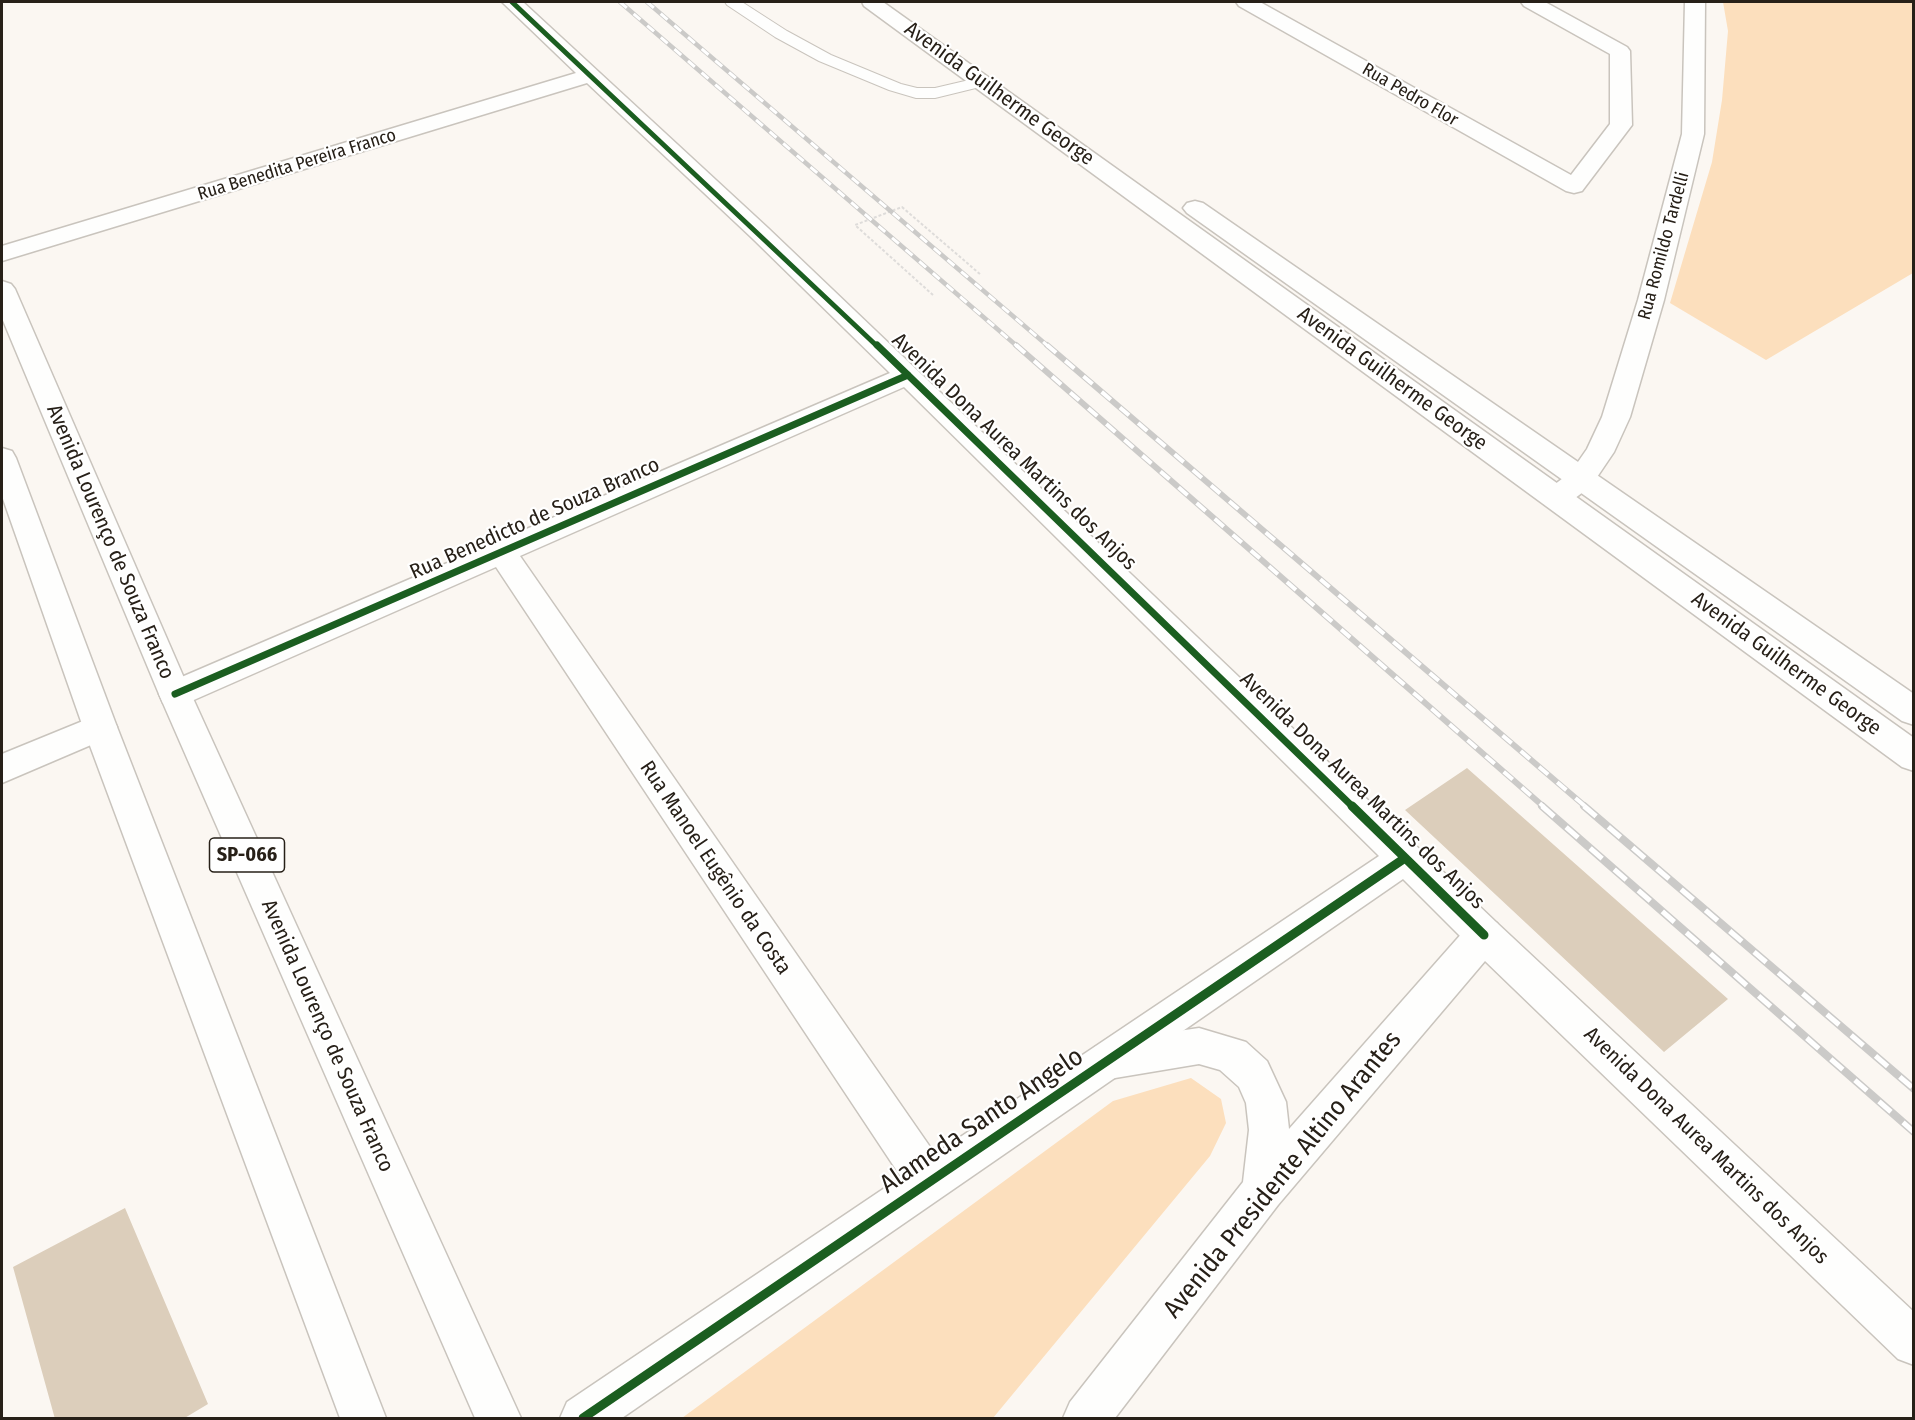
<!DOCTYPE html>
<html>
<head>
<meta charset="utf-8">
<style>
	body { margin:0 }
	#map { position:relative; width:1915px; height:1420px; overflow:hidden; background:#fbf7f2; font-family:"Fira Sans Condensed",sans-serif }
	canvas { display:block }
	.frame { position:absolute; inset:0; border:3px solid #272018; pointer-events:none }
</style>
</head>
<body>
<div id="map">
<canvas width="1915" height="1420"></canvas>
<div class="frame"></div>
</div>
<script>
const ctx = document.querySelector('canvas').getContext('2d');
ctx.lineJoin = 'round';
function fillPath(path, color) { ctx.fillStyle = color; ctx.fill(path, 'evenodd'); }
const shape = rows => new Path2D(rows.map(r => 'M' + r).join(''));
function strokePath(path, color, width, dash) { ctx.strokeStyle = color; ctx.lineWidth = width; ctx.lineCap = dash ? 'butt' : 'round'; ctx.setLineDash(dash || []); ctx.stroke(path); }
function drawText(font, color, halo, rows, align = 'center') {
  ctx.font = font + ' "Fira Sans Condensed",sans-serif'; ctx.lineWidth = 4.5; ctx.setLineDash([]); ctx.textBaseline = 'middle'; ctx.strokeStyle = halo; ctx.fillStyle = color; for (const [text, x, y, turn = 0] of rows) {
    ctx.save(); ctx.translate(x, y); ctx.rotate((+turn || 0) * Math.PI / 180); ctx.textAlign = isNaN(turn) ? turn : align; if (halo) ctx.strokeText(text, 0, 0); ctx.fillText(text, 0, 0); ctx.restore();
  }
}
fillPath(shape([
	[1723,2,1913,2,1913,273,1766,360,1670,303,1712,162,1722,100,1728,31],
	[1191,1078,1221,1099,1226,1123,1210,1156,993,1418,682,1418,1113,1101]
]), '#fcdfbd');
fillPath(shape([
	[1467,768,1728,999,1664,1052,1405,810],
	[125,1208,208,1404,183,1419,55,1419,13,1267]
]), '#dccebb');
const lane = shape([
	[725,2,742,2,787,31,831,55,901,84,917,88,935,88,982,77,990,82,988,85,935,98,916,98,889,90,819,61,775,37,727,5,725,2]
]);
const street = shape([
	[502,2,523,2,768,228,1497,923,1503,935,1497,947,1484,952,1471,947,1403,879,622,1418,560,1418,567,1402,901,1177,496,567,187,703,175,707,163,703,159,694,163,685,890,373,752,238,587,83,2,261,2,246,576,73,502,2],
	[904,387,1379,856,935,1154,520,556,904,387],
	[1236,2,1260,2,1571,175,1610,124,1610,54,1524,6,1521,2,1545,2,1627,47,1630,51,1632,125,1582,191,1574,193,1566,191,1239,6,1236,2],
	[1685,2,1705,2,1704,134,1664,300,1630,417,1614,452,1591,486,1566,505,1556,508,1546,505,1541,498,1546,491,1571,472,1587,449,1602,417,1638,300,1682,134,1685,2],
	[100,714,112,718,117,727,112,736,2,783,2,754,100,714]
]);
const primary = shape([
	[862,2,883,2,1914,738,1914,771,1902,767,864,6,862,2],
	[1195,201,1203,203,1914,694,1914,725,1902,721,1187,213,1183,208,1187,203,1195,201],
	[1484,918,1497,923,1914,1312,1914,1365,1898,1359,1485,961,1278,1205,1115,1418,1063,1418,1070,1402,1243,1182,1249,1130,1246,1103,1239,1087,1220,1070,1199,1064,1109,1079,1095,1073,1089,1060,1095,1047,1109,1041,1199,1028,1246,1042,1267,1061,1286,1102,1289,1129,1471,923,1484,918]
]);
const highway = shape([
	[2,281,11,284,15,289,191,694,521,1418,475,1418,159,694,2,318,2,281],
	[2,448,12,451,16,458,117,727,386,1418,340,1418,83,727,2,496,2,448]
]);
strokePath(lane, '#c9c4bd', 2);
strokePath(street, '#c9c4bd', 3);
strokePath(primary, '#c9c4bd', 3);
strokePath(highway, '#c9c4bd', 3);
strokePath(shape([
	[933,295,855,225,902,207,981,275]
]), '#dedcda', 2, [3, 2]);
fillPath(lane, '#fefefd');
fillPath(street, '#fefefd');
fillPath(primary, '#fefefd');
fillPath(highway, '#fefefd');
const railFar2 = shape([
	[620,2,1018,347],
	[647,2,1049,347]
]);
const railFar1 = shape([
	[1016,345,1544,807],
	[1047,345,1586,807]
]);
const rail = shape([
	[1542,806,1914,1132],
	[1584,806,1914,1089]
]);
strokePath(railFar2, '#cbcac8', 4.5);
strokePath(railFar1, '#cbcac8', 6);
strokePath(rail, '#cbcac8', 8);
strokePath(railFar2, '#fff', 3, [9]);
strokePath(railFar1, '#fff', 4, [12]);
strokePath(rail, '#fff', 5, [16]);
strokePath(shape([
	[512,2,878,347]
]), '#1b5e20', 5);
strokePath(shape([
	[877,345,1353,807],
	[175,694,908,375]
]), '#1b5e20', 7);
strokePath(shape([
	[1352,806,1484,935],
	[583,1418,1405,858]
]), '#1b5e20', 9);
drawText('18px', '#272018', '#fff', [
	["Rua Pedro Flor",1410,95,30],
	["Rua Benedita Pereira Franco",297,165,-17],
	["Rua Romildo Tardelli",1664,246,-75]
]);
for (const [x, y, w] of [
	[247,855,75]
]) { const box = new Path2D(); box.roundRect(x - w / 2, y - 17, w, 34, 4.5); ctx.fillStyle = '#fff'; ctx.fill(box); strokePath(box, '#272018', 1.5); }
drawText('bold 20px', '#272018', null, [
	["SP-066",247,855]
]);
drawText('21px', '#272018', '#fff', [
	["Avenida Guilherme George",999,94,36],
	["Avenida Guilherme George",1392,379,36],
	["Avenida Dona Aurea Martins dos Anjos",1014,452,44],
	["Rua Benedicto de Souza Branco",535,519,-24],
	["Avenida Lourenço de Souza Franco",110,542,67],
	["Avenida Guilherme George",1786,664,36],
	["Avenida Dona Aurea Martins dos Anjos",1362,791,44],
	["Rua Manoel Eugênio da Costa",715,868,56],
	["Avenida Lourenço de Souza Franco",327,1036,66],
	["Avenida Dona Aurea Martins dos Anjos",1706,1146,44]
]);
drawText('26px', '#272018', '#fff', [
	["Alameda Santo Angelo",982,1121,-34],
	["Avenida Presidente Altino Arantes",1283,1175,-51]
]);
</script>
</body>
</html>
